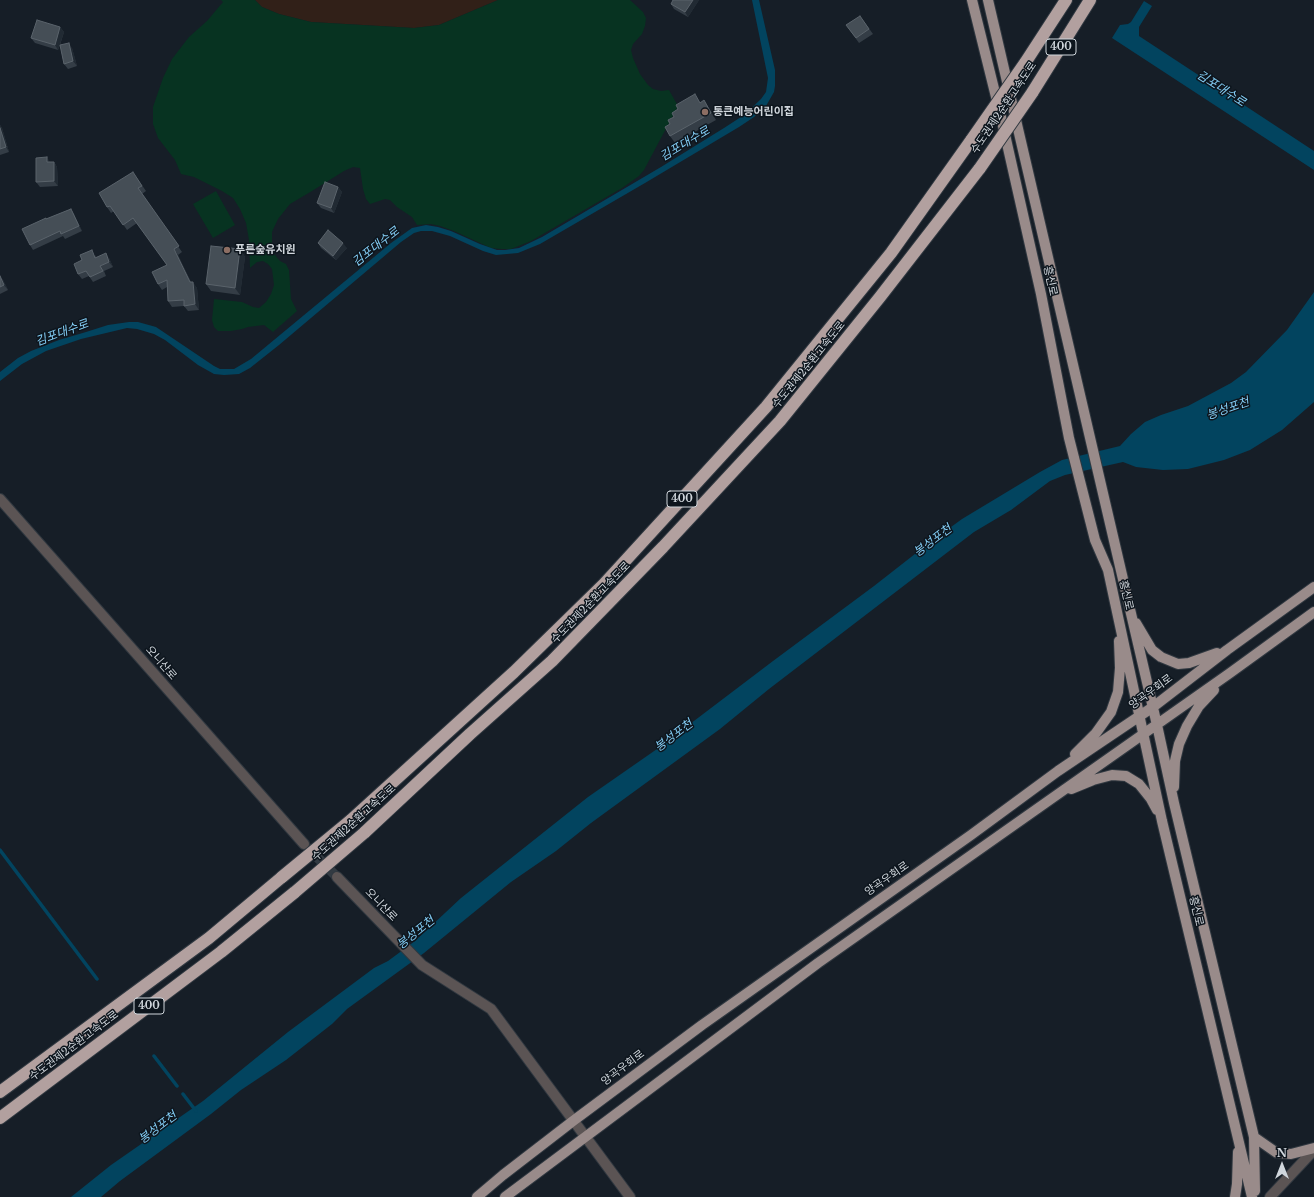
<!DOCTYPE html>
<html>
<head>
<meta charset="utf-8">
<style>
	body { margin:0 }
	#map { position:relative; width:1314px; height:1197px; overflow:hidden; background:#161e27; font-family:"Libre Baskerville",serif }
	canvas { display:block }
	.north { position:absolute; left:1262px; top:1145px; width:40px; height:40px; -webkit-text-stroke:3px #0d151d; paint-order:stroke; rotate:0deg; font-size:11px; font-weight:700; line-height:16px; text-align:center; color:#d0d6dc }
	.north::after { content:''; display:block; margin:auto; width:14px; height:18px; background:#d0d6dc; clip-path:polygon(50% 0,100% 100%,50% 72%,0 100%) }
</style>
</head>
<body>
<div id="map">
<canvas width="1314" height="1197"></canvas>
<div class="north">N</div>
</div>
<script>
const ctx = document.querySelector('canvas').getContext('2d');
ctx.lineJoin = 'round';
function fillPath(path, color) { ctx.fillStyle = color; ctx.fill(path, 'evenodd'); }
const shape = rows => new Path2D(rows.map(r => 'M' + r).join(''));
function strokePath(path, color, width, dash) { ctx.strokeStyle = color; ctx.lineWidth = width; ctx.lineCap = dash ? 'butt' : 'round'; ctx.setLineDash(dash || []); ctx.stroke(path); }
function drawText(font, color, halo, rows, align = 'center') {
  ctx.font = font + ' "Libre Baskerville","Noto Sans KR",serif'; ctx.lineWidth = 3; ctx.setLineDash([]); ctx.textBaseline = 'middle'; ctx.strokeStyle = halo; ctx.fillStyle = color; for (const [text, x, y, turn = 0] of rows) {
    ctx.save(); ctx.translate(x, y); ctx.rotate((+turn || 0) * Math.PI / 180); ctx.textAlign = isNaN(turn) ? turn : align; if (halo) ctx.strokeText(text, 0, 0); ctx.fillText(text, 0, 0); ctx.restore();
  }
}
fillPath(shape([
	[255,0,498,0,439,25,414,28,311,22,279,14,262,7]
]), '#312018');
fillPath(shape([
	[221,0,255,0,262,7,279,14,311,22,414,28,439,25,498,0,630,0,643,12,646,18,645,26,642,34,633,44,631,50,633,58,640,74,648,85,653,89,661,91,669,90,678,106,644,170,639,176,622,188,531,241,511,249,501,249,491,248,454,231,440,226,431,224,417,225,412,217,397,207,390,200,385,199,370,204,366,199,363,189,360,168,353,167,344,171,312,191,290,204,278,219,272,232,272,244,274,254,280,261,286,264,289,270,291,299,297,311,273,332,264,325,248,327,242,329,231,331,218,331,214,327,212,320,214,299,242,302,253,307,259,308,266,302,271,294,274,285,272,269,268,264,263,261,257,262,250,268,249,240,246,223,240,209,233,198,222,191,194,177,181,174,175,160,158,138,153,124,153,107,163,78,172,59,189,37,207,21,223,2],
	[216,191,235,225,213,238,193,204]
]), '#073321');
fillPath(shape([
	[752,0,759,0,775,70,775,86,774,92,766,106,754,117,739,127,645,183,540,244,518,253,496,255,483,251,450,236,432,231,421,231,414,233,401,242,279,345,250,368,239,374,224,375,214,374,198,365,165,340,154,334,137,329,127,328,81,339,46,351,22,364,0,381,0,372,18,358,31,351,59,340,86,332,108,325,129,322,138,322,156,327,214,366,220,369,234,369,251,359,391,243,412,228,426,225,438,227,451,231,480,244,497,250,505,250,519,248,542,237,661,167,724,128,744,115,761,99,766,92,768,78],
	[1144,1,1152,6,1139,27,1139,36,1314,151,1314,170,1112,38,1120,25,1128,24,1131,22],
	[1314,292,1314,402,1282,430,1250,450,1224,460,1188,469,1163,470,1136,467,1123,462,1065,475,1050,481,1011,510,974,532,769,689,720,729,591,823,556,851,511,882,424,953,347,1009,332,1024,286,1060,241,1090,211,1114,120,1181,101,1197,71,1197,111,1165,203,1101,288,1032,374,968,388,961,415,941,461,898,588,797,657,749,773,661,874,586,929,543,962,519,1040,472,1062,460,1120,446,1131,434,1145,422,1161,415,1188,406,1231,383,1246,372,1287,330]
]), '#02445f');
strokePath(shape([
	[0,850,97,979],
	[154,1056,177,1086],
	[183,1094,196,1111]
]), '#02445f', 3.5);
strokePath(shape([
	[307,847,337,877]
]), '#323a42', 10, [10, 5]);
const minor = shape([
	[0,499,304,844],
	[337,877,422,965,491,1009,630,1197],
	[1270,1197,1314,1150]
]);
const major = shape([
	[972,0,1001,117,1041,294,1069,438,1095,540,1108,570,1162,821,1252,1197],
	[988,0,1157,725,1174,803,1254,1137,1255,1191],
	[1136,623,1152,650,1161,657,1178,664,1189,663,1217,653],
	[1075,754,1096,733,1111,712,1118,692,1120,668,1119,641],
	[1174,787,1175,761,1179,744,1187,726,1199,706,1214,690],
	[1071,789,1093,780,1112,775,1126,776,1139,784,1151,799,1157,810],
	[1254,1137,1277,1153,1291,1154,1314,1148],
	[477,1197,503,1175,573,1121,702,1025,971,835,1058,771,1153,707,1227,650,1314,587],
	[505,1197,818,963,1230,673,1314,612],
	[1235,1197,1237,1184,1238,1152]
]);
const highway = shape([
	[1025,63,1066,0],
	[1032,93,1090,0],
	[350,821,514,672,604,584,766,407,891,253,972,139],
	[364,833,470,734,552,661,663,547,780,421,880,297,980,168],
	[0,1092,209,938,282,877],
	[0,1118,221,952,295,892]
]);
strokePath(minor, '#303840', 12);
strokePath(major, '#303840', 12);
strokePath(highway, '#303840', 14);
strokePath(minor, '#5b5454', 10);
strokePath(major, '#998b8a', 10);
strokePath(highway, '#b2a09f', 12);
const highwayBridge = shape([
	[972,139,1025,63],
	[980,168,1032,93],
	[282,877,350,821],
	[295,892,364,833]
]);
strokePath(highwayBridge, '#303840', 14, []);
strokePath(highwayBridge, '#b2a09f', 12);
fillPath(shape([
	[699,0,688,17,674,9,671,4],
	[860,16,873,34,859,43,846,25],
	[60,27,64,32,60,45,72,48,77,66,68,69,64,64,60,45,58,50,35,43,31,38],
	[704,100,709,108,716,120,675,143,670,136,701,102],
	[0,125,2,128,9,152,0,155],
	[50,162,54,162,57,167,58,186,40,187,36,182],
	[137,178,146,191,142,194,182,252,178,255,191,282,197,288,199,310,188,311,184,306,172,307,168,301,167,287,162,290,158,284,167,265,137,223,127,230,114,211,111,213,107,207],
	[338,187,342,192,334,213,321,208,317,203],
	[71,209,74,214,82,231,65,239,63,236,33,250,30,245,47,219],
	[318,243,347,248,336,260,321,248],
	[240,249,245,257,240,295,211,291,206,284],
	[95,255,96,257,109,258,113,267,104,271,106,276,93,282,89,276,82,279,78,274],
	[0,276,3,280,8,290,0,294]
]), '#343d46');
fillPath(shape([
	[693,0,699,0,688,17,685,12],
	[60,27,64,32,58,50,55,45],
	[69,43,72,48,77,66,73,61],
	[704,100,709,108,716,120,711,113],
	[0,125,2,128,9,152,6,147,0,128],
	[47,157,50,162,47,162],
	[54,162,57,167,58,186,54,181],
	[338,187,342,192,334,213,331,208],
	[71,209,74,214,82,231,79,226],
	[343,243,347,248,336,260,333,256],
	[174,249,178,255,193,287,193,282,197,288,199,310,195,304,190,282],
	[240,249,245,257,240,295,235,288],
	[106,253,109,258,113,267,109,262],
	[0,276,3,280,8,290,4,285]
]), '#212a33');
const building = shape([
	[673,0,693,0,685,12,671,4,673,0],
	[860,16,869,29,856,38,846,25,860,16],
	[37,20,60,27,55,45,31,38,37,20],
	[69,43,73,61,64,64,60,45,69,43],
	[695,94,700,103,704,100,711,113,670,136,665,127,670,124,668,120,674,117,672,113,678,109,676,105,695,94],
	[0,128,6,147,0,149,0,128],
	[47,157,47,162,54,162,54,181,36,182,36,158,47,157],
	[133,172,142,186,138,188,179,246,174,249,190,282,193,282,195,304,184,306,184,300,168,301,167,280,158,284,152,272,167,265,133,218,123,225,110,206,107,207,99,193,133,172],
	[325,182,338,187,331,208,317,203,325,182],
	[71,209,79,226,61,234,60,231,30,245,22,229,46,218,46,219,71,209],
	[328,230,343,243,333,256,318,243,328,230],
	[211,246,240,249,235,288,206,284,211,246],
	[92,250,95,258,106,253,109,262,100,266,103,271,90,277,86,271,78,274,74,264,82,260,80,255,92,250],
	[0,276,4,285,0,287,0,276]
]);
fillPath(building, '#454e56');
strokePath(building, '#5a636b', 1);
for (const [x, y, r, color] of [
	[705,112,4,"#8d6e63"],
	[227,250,4,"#8d6e63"]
]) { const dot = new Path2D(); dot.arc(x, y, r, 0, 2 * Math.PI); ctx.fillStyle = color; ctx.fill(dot); strokePath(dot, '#0d151d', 1.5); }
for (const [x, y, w] of [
	[1061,47,30],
	[682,499,30],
	[149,1006,30]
]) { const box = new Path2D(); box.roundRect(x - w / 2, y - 8, w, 16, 3); ctx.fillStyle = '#0d151d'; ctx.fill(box); strokePath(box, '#d0d6dc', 1); }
drawText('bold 10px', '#d0d6dc', null, [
	["400",1061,47],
	["400",682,499],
	["400",149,1006]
]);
drawText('11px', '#d0d6dc', '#0d151d', [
	["수도권제2순환고속도로",1004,108,-56],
	["흥신로",1050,281,78],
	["수도권제2순환고속도로",809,365,-51],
	["흥신로",1126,595,77],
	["수도권제2순환고속도로",591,603,-46],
	["오니산로",161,663,49],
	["양곡우회로",1151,692,-36],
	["수도권제2순환고속도로",354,823,-42],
	["양곡우회로",887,879,-35],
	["오니산로",381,905,46],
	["흥신로",1196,911,77],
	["수도권제2순환고속도로",74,1046,-37],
	["양곡우회로",623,1068,-37]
]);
drawText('bold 11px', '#d0d6dc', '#0d151d', [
	["통큰예능어린이집",713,112],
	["푸른숲유치원",235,250]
], 'left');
drawText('italic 12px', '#84cef6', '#0d151d', [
	["김포대수로",1221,89,33],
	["김포대수로",685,144,-31],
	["김포대수로",376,247,-38],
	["김포대수로",62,333,-20],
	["봉성포천",1228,409,-19],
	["봉성포천",933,541,-37],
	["봉성포천",674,736,-37],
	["봉성포천",416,933,-39],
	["봉성포천",158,1128,-37]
]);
</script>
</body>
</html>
